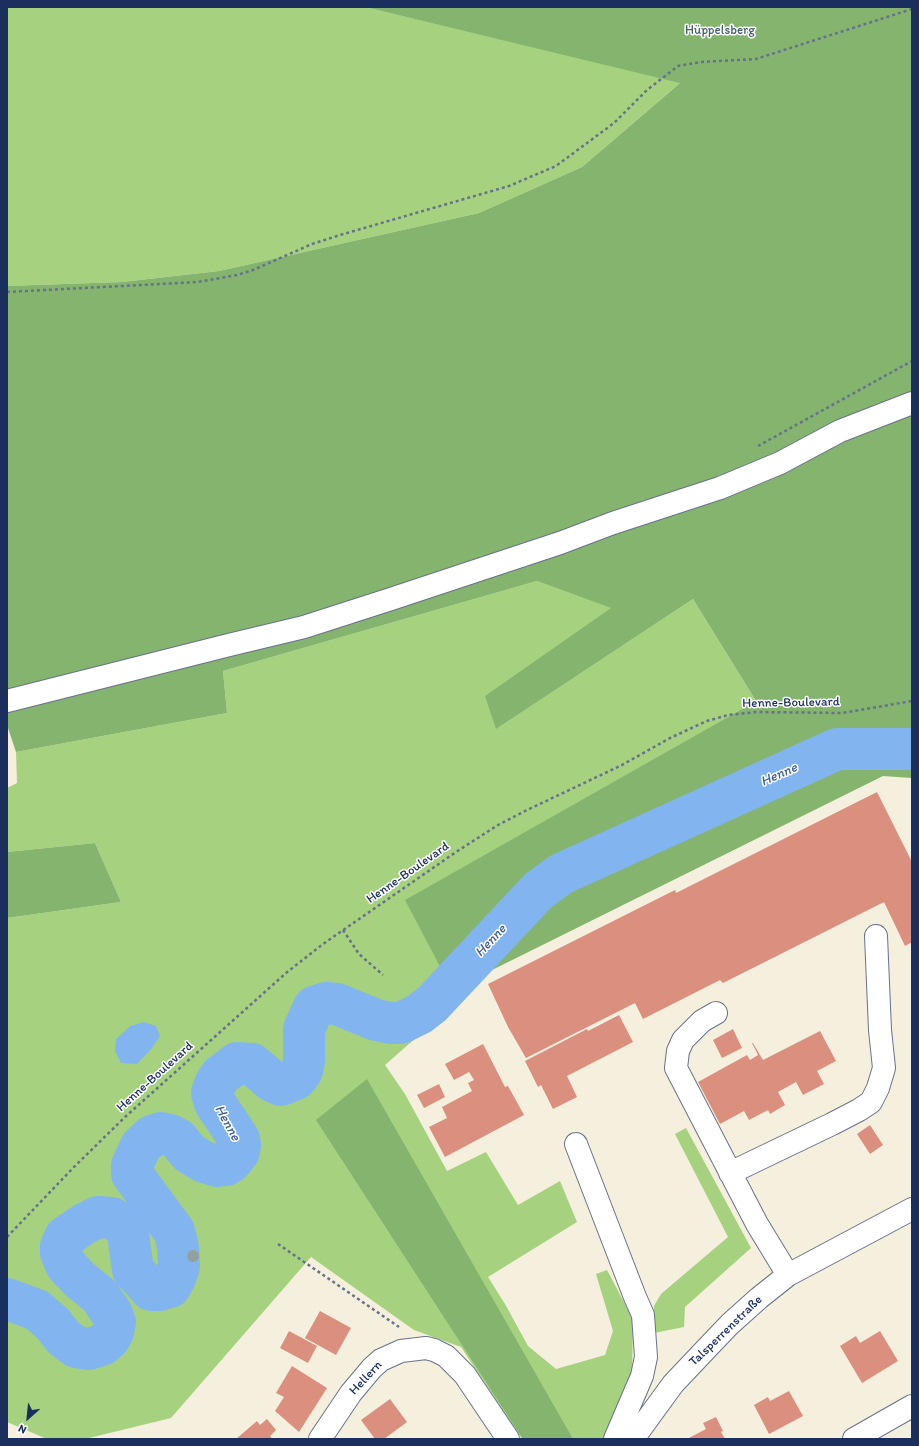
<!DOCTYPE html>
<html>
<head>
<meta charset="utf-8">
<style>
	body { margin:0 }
	#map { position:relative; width:919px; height:1446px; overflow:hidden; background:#f5efdd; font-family:Itim,sans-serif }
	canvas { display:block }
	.frame { position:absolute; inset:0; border:8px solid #1b2f5e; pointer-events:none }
	.north { position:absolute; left:8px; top:1398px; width:40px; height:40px; -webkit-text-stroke:3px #fff; paint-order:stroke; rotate:207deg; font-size:11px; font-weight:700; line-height:16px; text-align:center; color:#1b2f5e }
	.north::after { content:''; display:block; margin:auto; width:14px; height:18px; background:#1b2f5e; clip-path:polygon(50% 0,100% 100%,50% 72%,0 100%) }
</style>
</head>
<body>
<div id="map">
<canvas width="919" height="1446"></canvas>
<div class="frame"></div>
<div class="north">N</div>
</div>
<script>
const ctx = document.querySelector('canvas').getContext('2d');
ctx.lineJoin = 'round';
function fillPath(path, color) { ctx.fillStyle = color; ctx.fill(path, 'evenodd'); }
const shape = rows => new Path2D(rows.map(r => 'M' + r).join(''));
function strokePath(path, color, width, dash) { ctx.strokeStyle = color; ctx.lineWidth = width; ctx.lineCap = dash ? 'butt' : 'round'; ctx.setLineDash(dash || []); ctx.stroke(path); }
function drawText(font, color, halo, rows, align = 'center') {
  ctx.font = font + ' Itim,sans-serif'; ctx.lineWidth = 3; ctx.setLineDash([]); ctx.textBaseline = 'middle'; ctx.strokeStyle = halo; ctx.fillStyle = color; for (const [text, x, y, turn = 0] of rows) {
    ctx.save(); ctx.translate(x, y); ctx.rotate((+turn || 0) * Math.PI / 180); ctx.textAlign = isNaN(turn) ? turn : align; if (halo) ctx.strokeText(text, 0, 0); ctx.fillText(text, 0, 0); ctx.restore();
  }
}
fillPath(shape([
	[7,7,365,7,681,82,582,167,479,213,219,271,122,282,7,286],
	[537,581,612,608,486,696,497,728,693,599,756,701,406,900,458,1001,385,1065,405,1094,447,1171,486,1152,518,1205,560,1181,577,1222,488,1277,505,1304,528,1346,556,1369,605,1355,613,1331,596,1274,607,1270,633,1319,632,1378,606,1439,522,1439,461,1347,414,1330,311,1257,171,1418,85,1439,47,1439,7,1422,7,918,121,902,95,843,7,852,7,788,17,783,16,752,227,713,223,671],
	[686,1128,751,1248,685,1307,684,1327,654,1333,654,1306,661,1294,728,1237,675,1134]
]), '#a6d27f');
fillPath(shape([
	[365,7,912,7,912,778,883,776,486,973,458,1001,405,900,756,701,693,599,496,729,485,696,611,608,537,581,223,671,227,713,16,752,7,725,7,286,122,282,219,271,479,213,582,167,680,83],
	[95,843,121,902,7,918,7,852],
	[367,1079,573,1439,523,1439,316,1120]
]), '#84b46e');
fillPath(shape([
	[144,1022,156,1026,160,1036,152,1048,137,1064,121,1063,115,1051,116,1039,130,1026]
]), '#82b5ef');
strokePath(shape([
	[7,1299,37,1310,53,1324,63,1337,76,1347,89,1349,102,1345,109,1339,113,1332,115,1322,112,1314,100,1296,79,1279,66,1265,61,1253,61,1246,65,1237,84,1224,98,1217,112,1218,127,1227,133,1270,151,1290,160,1290,170,1287,175,1278,179,1266,178,1247,174,1231,132,1174,132,1165,141,1146,152,1136,161,1133,170,1135,178,1139,189,1153,204,1162,217,1166,226,1165,231,1162,239,1152,240,1145,239,1139,215,1103,212,1093,215,1084,221,1075,237,1063,252,1064,272,1081,281,1085,296,1079,302,1071,304,1061,304,1029,314,1007,326,1003,337,1004,376,1020,391,1023,401,1023,419,1014,432,1004,538,891,561,874,837,749,912,749]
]), '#82b5ef', 42);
fillPath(shape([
	[877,792,912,862,912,942,905,946,884,902,723,983,720,980,643,1019,635,1003,526,1058,508,1027,488,984,675,890,676,893],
	[619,1015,633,1042,567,1076,577,1097,553,1109,541,1085,538,1087,525,1061,587,1029,588,1031],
	[733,1029,742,1048,722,1058,713,1040],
	[820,1031,836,1061,817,1071,824,1084,803,1095,796,1082,778,1092,785,1105,770,1114,768,1110,749,1120,744,1111,720,1124,698,1082,747,1055,750,1060,758,1055,752,1043,753,1043,763,1060],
	[483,1044,505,1087,508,1086,524,1115,445,1157,429,1127,447,1118,442,1107,472,1091,468,1083,474,1080,469,1072,454,1080,445,1064],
	[439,1084,445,1097,424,1108,417,1095],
	[870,1125,883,1145,870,1154,857,1134],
	[320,1311,351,1328,336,1355,305,1338],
	[289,1331,317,1346,308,1363,280,1348],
	[880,1331,898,1361,862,1383,840,1346,856,1336,860,1343],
	[292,1366,327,1388,299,1432,275,1411,284,1397,276,1393],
	[789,1391,803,1416,769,1434,754,1405,768,1397,770,1401],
	[390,1399,407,1422,384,1439,375,1439,361,1420],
	[716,1417,723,1431,721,1432,725,1439,687,1439,706,1429,703,1423],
	[267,1419,276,1430,270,1436,272,1439,236,1439,257,1421,260,1425]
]), '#db8f7e');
const minor = shape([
	[7,701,229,645,304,627,391,599,560,543,613,523,720,488,780,463,840,431,912,403],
	[576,1144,635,1297,643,1315,646,1357,642,1376,615,1439],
	[730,1173,832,1124,859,1110,871,1102,878,1088,884,1068,880,1030,876,936],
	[788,1275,912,1209],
	[320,1439,351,1393,372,1368,381,1360,401,1351,426,1348,434,1350,446,1356,465,1375,508,1439],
	[633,1439,673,1384,708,1347,730,1324,759,1298,788,1275,757,1224,676,1068,678,1051,683,1040,702,1021,716,1013],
	[854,1439,912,1406]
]);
strokePath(minor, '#67728a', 24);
strokePath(shape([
	[7,292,198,282,237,275,253,270,312,244,340,235,509,186,556,166,614,123,647,90,678,66,701,62,756,59,912,9],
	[758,446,912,361],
	[343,930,359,954,383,975],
	[7,1237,74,1167,125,1117,286,973,323,944,456,852,498,825,525,811,622,765,670,738,707,721,728,715,757,712,842,713,912,701],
	[278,1244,399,1327]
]), '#67728a', 2.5, [3, 3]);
strokePath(minor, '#fff', 22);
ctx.fillStyle = '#94a09d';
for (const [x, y] of [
	[193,1256]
]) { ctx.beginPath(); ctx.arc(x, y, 6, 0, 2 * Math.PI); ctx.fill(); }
drawText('13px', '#456068', '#fff', [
	["Hüppelsberg",720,31]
]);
drawText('13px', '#1b2f5e', '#fff', [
	["Henne-Boulevard",791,703,-1],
	["Henne-Boulevard",408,873,-35],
	["Henne-Boulevard",155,1077,-42],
	["Talsperrenstraße",726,1331,-44],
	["Hellern",366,1378,-47]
]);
drawText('italic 14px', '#3f5e91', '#fff', [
	["Henne",779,775,-24],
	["Henne",491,941,-47],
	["Henne",227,1123,61]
]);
</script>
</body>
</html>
